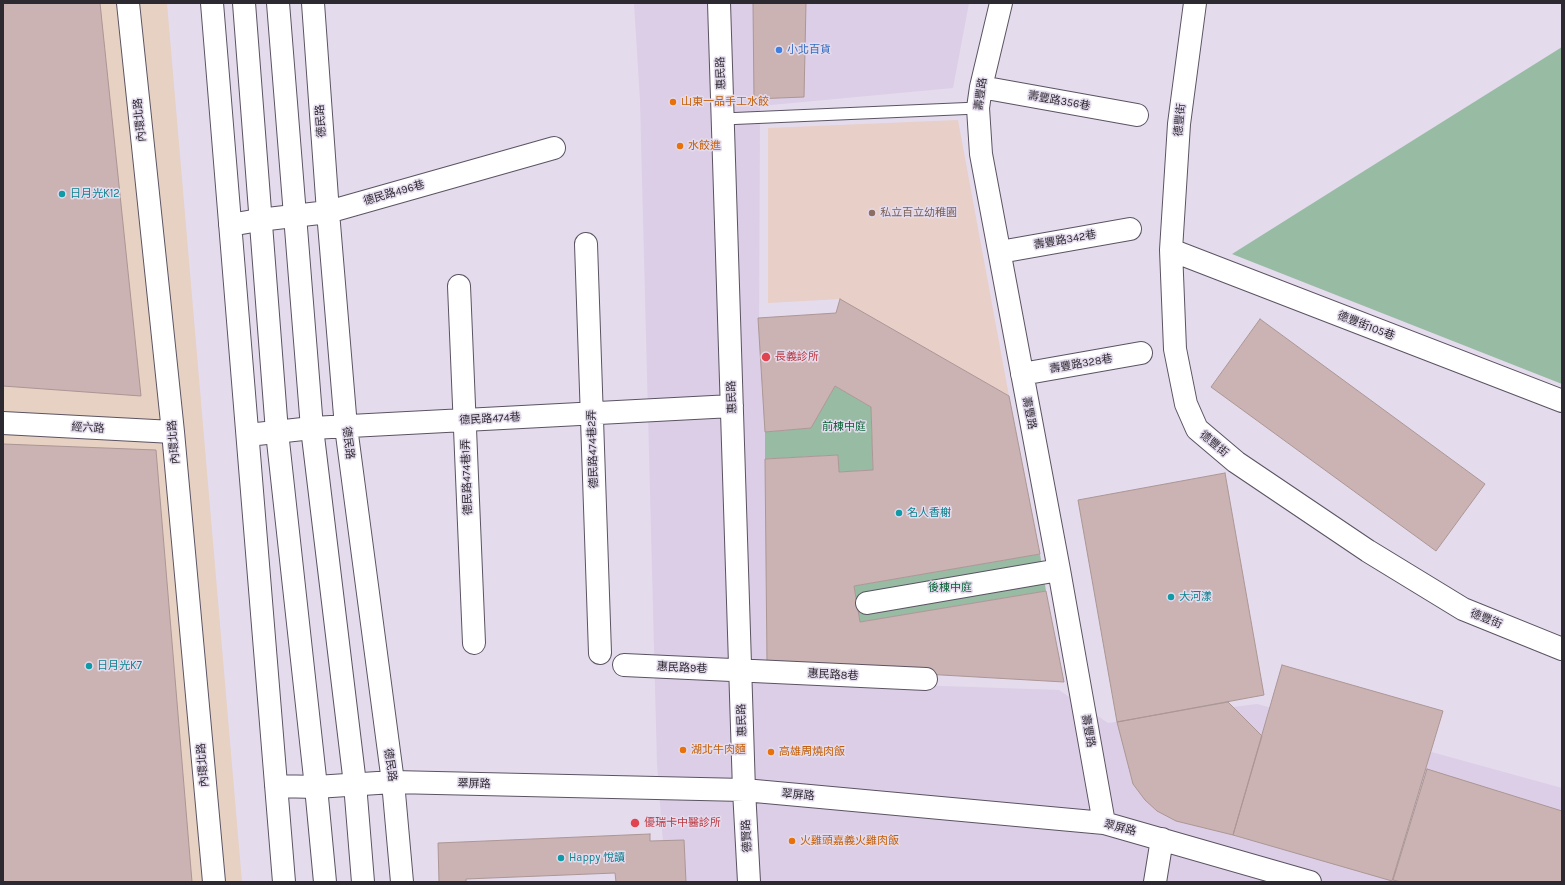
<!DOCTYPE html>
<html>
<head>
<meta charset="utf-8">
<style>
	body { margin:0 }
	#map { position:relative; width:1565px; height:885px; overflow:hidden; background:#e4dbed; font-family:Karla,sans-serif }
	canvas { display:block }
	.frame { position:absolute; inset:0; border:4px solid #2d2930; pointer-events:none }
</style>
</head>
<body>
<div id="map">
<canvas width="1565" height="885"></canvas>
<div class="frame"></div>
</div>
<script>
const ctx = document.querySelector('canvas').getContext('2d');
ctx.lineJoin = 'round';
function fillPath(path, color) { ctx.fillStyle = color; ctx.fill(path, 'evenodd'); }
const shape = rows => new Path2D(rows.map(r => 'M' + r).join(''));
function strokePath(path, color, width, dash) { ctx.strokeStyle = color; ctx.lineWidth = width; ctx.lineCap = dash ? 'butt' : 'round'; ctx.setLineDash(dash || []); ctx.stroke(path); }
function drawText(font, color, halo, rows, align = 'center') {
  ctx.font = font + ' Karla,"Noto Sans TC",sans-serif'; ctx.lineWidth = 3; ctx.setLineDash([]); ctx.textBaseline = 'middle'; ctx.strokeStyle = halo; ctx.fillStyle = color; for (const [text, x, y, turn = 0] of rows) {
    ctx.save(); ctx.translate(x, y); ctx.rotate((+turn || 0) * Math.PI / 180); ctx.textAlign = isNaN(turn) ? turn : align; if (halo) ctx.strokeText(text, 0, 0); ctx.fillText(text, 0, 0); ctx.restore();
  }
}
fillPath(shape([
	[634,3,969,3,953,88,760,106,759,319,765,432,767,680,1059,690,1108,723,1257,704,1562,788,1562,882,666,882,657,764,640,100]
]), '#dbcee6');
fillPath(shape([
	[3,3,167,3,242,882,3,882]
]), '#e6d1c3');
fillPath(shape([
	[958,120,1009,396,840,299,768,303,768,128]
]), '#e8cfc8');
fillPath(shape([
	[1562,47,1562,384,1232,254,1356,176],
	[835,386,871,407,873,470,839,472,838,455,765,459,765,432,811,428],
	[1040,554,1046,591,860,622,854,586]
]), '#98bba3');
const building = shape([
	[3,3,100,3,141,396,3,386,3,3],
	[753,3,806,3,804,97,754,99,753,3],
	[840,299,1009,396,1040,554,854,586,860,622,1046,591,1064,682,767,665,765,459,838,455,839,472,873,470,871,407,835,386,811,428,765,432,758,318,836,313,840,299],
	[1260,319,1485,484,1436,551,1211,387,1260,319],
	[3,444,156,450,192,882,3,882,3,444],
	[1225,473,1264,695,1117,722,1078,500,1225,473],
	[1282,665,1443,711,1392,881,1233,835,1282,665],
	[1228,702,1262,736,1233,835,1176,821,1157,811,1145,800,1133,784,1117,722,1228,702],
	[1427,769,1562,811,1562,882,1401,882,1393,880,1427,769],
	[650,834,650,841,684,840,686,882,616,882,615,873,466,879,466,882,439,882,438,843,650,834]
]);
fillPath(building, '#cab3b2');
strokePath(building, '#ac9695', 1);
const lane = shape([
	[723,119,978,108]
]);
const street = shape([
	[128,3,173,432,214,882],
	[212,3,284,882],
	[313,3,328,212,346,427,393,782,402,882],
	[719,3,744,790,749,882],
	[1001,3,981,87,978,108,981,154,1059,570,1104,823],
	[1195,3,1179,124,1171,250,1175,349,1186,404,1197,429,1236,462,1368,551,1463,609,1562,649],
	[981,87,1137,115],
	[230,225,259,220,328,212,554,148],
	[586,244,600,653],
	[1171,250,1562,401],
	[1000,252,1130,229],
	[459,286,474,643],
	[1022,374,1141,353],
	[3,423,173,432],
	[248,435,312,428,732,406],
	[867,603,1059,570],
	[624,665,926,679],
	[276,786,316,787,393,782,744,790,1104,823,1310,882],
	[1155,882,1162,839]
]);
const secondary = shape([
	[244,3,277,432,316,787,325,882],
	[278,3,312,428,355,784,363,882]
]);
strokePath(lane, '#5b5362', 13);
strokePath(street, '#5b5362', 24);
strokePath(secondary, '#5b5362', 24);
strokePath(lane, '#fff', 11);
strokePath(street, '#fff', 22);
strokePath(secondary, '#fff', 22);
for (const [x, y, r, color] of [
	[779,50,4,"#3f7fe0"],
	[673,102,4,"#e8710a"],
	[680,146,4,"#e8710a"],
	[62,194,4,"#0f9aa8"],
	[872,213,4,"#8d6e63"],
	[766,357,5,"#e0444e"],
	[899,513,4,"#0f9aa8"],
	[1171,597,4,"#0f9aa8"],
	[89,666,4,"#0f9aa8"],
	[683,750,4,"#e8710a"],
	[771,752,4,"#e8710a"],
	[635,823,5,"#e0444e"],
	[792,841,4,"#e8710a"],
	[561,858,4,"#0f9aa8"]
]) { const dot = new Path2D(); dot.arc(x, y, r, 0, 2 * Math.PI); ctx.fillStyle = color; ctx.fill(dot); strokePath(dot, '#e4dbed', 1.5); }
drawText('11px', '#366cbe', '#e4dbed', [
	["小北百貨",787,50]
], 'left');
drawText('11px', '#2d2930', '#e4dbed', [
	["惠民路",721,73,-92],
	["壽豐路",981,94,-82],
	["壽豐路356巷",1059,101,10],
	["內環北路",140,120,-96],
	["德豐街",1180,120,-84],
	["德民路",321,121,-94],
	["德民路496巷",394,193,-16],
	["壽豐路342巷",1065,240,-10],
	["德豐街105巷",1366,326,21],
	["壽豐路328巷",1081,364,-10],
	["惠民路",732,397,-92],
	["壽豐路",1029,413,79],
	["德民路474巷",490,419,-3],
	["經六路",88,428,3],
	["內環北路",174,442,-95],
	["德民路",348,443,83],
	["德豐街",1214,444,40],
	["德民路474巷2弄",593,449,-92],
	["德民路474巷1弄",467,477,-92],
	["德豐街",1486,619,22],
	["惠民路9巷",682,668,3],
	["惠民路8巷",833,675,3],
	["惠民路",742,720,-92],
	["壽豐路",1088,731,80],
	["內環北路",203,765,-95],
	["德民路",390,765,82],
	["翠屏路",474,784,1],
	["翠屏路",798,795,5],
	["翠屏路",1120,828,14],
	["德賢路",747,836,-93]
]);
drawText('11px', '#c56008', '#e4dbed', [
	["山東一品手工水餃",681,102],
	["水餃進",688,146],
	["湖北牛肉麵",691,750],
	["高雄周燒肉飯",779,752],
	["火雞頭嘉義火雞肉飯",800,841]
], 'left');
drawText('11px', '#0d838f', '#e4dbed', [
	["日月光K12",70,194],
	["名人香榭",907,513],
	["大河漾",1179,597],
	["日月光K7",97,666],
	["Happy 悅讀",569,858]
], 'left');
drawText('11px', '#785e54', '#e4dbed', [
	["私立百立幼稚園",880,213]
], 'left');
drawText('11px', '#be3a42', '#e4dbed', [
	["長義診所",775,357],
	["優瑞卡中醫診所",644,823]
], 'left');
drawText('11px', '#096238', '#e4dbed', [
	["前棟中庭",844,427],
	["後棟中庭",950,588]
]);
</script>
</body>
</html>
